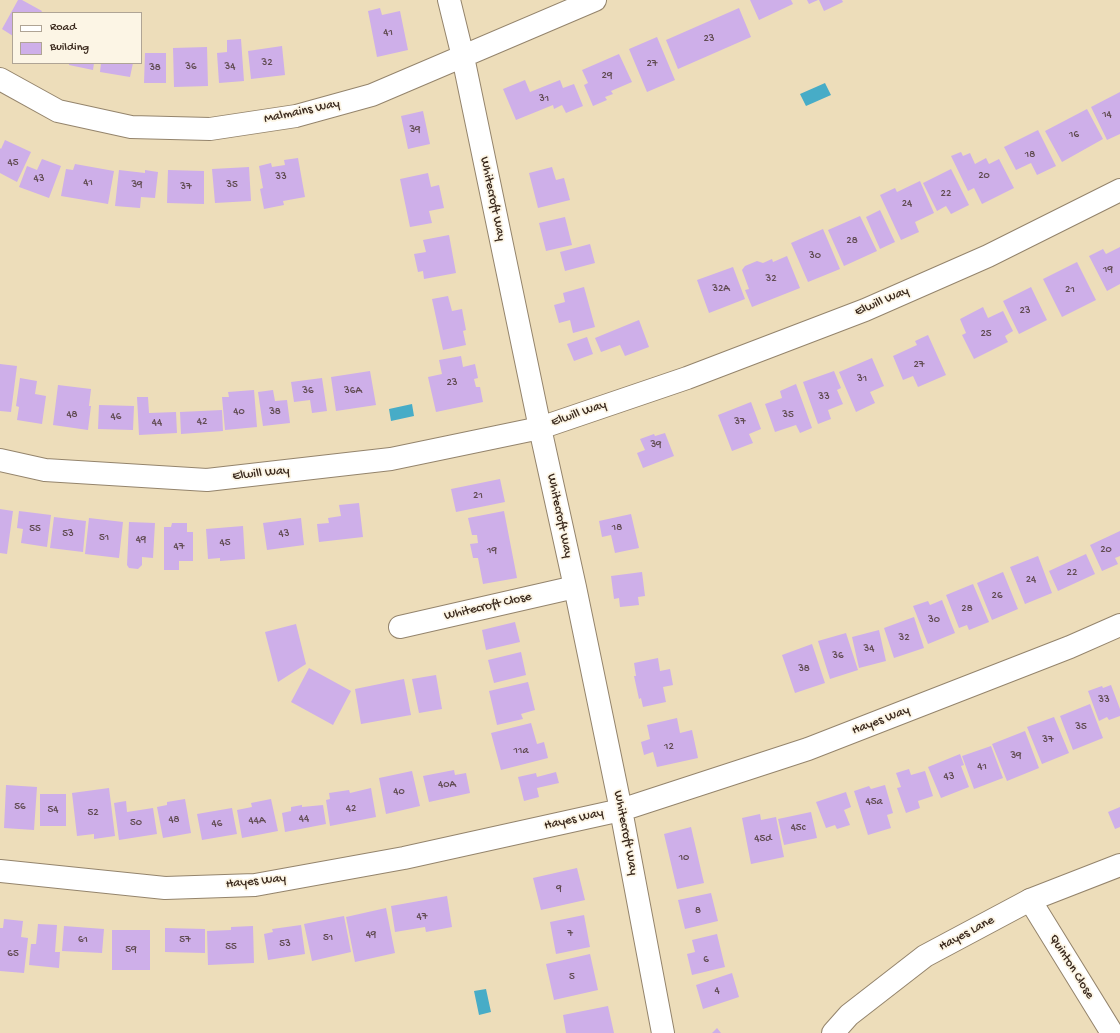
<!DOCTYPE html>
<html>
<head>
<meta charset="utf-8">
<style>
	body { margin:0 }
	#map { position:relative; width:1120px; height:1033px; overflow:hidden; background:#edddba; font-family:"Gochi Hand",sans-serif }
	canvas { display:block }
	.legend { position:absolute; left:12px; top:12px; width:130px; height:52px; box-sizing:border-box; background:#fcf5e5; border:1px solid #afa495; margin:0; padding:5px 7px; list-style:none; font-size:12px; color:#3b2a1e }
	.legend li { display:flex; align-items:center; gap:8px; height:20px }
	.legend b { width:20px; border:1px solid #afa495 }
</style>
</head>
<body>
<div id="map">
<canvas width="1120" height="1033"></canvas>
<ul class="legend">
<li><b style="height:5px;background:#fff"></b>Road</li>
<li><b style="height:11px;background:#ceafe9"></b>Building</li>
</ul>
</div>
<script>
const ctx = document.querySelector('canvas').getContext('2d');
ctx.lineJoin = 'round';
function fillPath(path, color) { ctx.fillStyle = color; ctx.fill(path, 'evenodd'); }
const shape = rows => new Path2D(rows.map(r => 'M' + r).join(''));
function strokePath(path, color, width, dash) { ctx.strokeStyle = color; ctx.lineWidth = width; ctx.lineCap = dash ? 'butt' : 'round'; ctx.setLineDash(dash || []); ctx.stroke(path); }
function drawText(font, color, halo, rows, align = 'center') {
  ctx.font = font + ' "Gochi Hand",sans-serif'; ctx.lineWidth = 3.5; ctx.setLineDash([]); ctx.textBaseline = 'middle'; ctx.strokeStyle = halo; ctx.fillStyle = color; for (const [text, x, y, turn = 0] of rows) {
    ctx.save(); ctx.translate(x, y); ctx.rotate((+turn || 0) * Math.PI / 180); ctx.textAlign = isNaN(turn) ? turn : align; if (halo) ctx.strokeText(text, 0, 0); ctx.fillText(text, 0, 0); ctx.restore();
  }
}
fillPath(shape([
	[825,83,831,95,806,106,800,94],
	[412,404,414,416,391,421,389,409],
	[486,989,491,1012,479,1015,474,991]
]), '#47acc7');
fillPath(shape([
	[18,0,22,0,42,11,41,13,13,13,13,36,2,29],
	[750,0,791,0,793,4,759,20],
	[807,0,818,0,809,4],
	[819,0,842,0,843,2,824,11],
	[380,8,382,15,400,11,408,50,377,57,368,11],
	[739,8,751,37,678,69,666,40],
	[657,37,675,80,647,92,629,49],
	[241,39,244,81,219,83,217,53,227,52,227,40],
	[282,46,285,75,251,79,248,51],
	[207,47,208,86,174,87,173,48],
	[145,53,166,53,166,83,144,83],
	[619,54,632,82,611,91,613,94,605,97,607,100,593,106,584,85,588,83,582,70],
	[69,63,94,63,93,70,69,65],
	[101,63,133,63,130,77,100,72],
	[525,80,530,92,560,80,563,88,574,84,583,106,566,113,562,105,554,109,553,105,516,120,503,89],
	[1120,92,1120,134,1107,140,1091,107],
	[1087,109,1103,139,1062,162,1045,131],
	[423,111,430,144,408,149,401,116],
	[1038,130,1056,166,1037,175,1031,163,1016,170,1004,147],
	[5,140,31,152,17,182,0,173,0,148,1,149],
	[961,152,963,156,970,153,975,164,986,158,989,164,999,159,1014,188,982,204,974,188,968,191,951,156],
	[298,158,305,197,283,201,284,205,264,209,260,189,263,188,259,166,271,163,272,167,285,165,284,160],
	[42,159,61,166,49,198,19,187,27,166,37,170],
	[75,164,114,171,108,204,61,196,66,169,73,170],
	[249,167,251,201,215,203,212,169],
	[552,167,556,180,564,178,570,200,538,208,529,173],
	[951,169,969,205,951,214,946,206,937,211,923,183],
	[119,170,145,173,145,170,158,172,155,198,141,197,140,208,115,206],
	[168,170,204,171,204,204,167,203],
	[428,173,431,187,439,185,444,208,429,211,432,223,410,227,400,179],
	[920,181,934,213,915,222,919,232,901,240,880,195,895,188,897,192],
	[880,210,895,242,880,249,866,217],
	[860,216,877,251,844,266,828,230],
	[565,217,572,245,546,251,539,223],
	[823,229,840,269,808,282,791,243],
	[449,235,456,273,424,279,423,271,418,272,414,254,426,252,423,240],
	[590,244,595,263,565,271,560,252],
	[1120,247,1120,284,1107,291,1089,256,1103,249,1106,254],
	[787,256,800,288,752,307,745,290,749,289,742,270,745,266,757,261,763,263,772,259,773,262],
	[1077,262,1096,300,1062,317,1043,279],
	[733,267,745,299,709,313,697,280],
	[584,287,595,327,573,333,570,320,559,323,554,305,565,302,563,293],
	[1031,287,1047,320,1019,334,1003,301],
	[448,296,452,311,462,309,466,330,463,331,466,345,443,350,432,299],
	[983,307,988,318,1003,311,1013,331,1005,336,1008,342,974,359,962,335,966,333,960,319],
	[639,320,649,347,625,356,620,345,601,352,595,338],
	[928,335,946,375,918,387,913,376,903,380,893,356,917,345,915,341],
	[587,337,593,354,574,361,567,344],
	[461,356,463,367,475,364,478,378,474,379,476,387,480,387,483,402,436,412,428,377,442,374,439,360],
	[872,358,884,386,870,392,875,403,856,412,839,372],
	[0,364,17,366,11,412,0,411],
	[370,371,376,405,336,411,331,377],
	[834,371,841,388,837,390,843,404,828,410,831,419,818,424,803,382],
	[20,378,37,381,35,394,46,396,42,424,17,420,19,407,16,406],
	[322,378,327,411,312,413,310,400,294,402,291,382],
	[796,384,812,428,800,433,796,425,775,432,765,404,782,398,780,391],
	[58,385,91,389,89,406,91,406,88,430,53,425],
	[254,390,257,427,225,430,222,397,229,397,228,392],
	[273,390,275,401,287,400,290,423,263,426,258,392],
	[137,397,148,397,149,413,176,412,177,433,139,435],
	[751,402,761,429,749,434,753,443,732,451,718,415],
	[99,405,134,406,133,430,98,429],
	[222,410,223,431,181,434,180,412],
	[665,433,674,456,643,468,637,453,645,450,640,439,654,434,655,436],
	[500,479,505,502,456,512,451,489],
	[359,503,363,537,319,542,317,524,329,523,328,518,341,516,339,505],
	[0,509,13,511,7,554,0,553],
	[19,511,51,515,47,547,21,543,23,529,17,528],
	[504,511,517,578,483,584,478,558,473,558,470,544,478,543,477,535,472,535,468,518],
	[631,514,639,548,615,553,611,535,602,537,599,521],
	[54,517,86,521,83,552,50,548],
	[89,518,123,522,119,558,85,554],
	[301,518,304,545,267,550,263,523],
	[129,522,155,523,153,558,142,557,142,565,138,569,129,568,127,565],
	[172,523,187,523,187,532,193,532,193,561,179,561,179,570,164,570,164,527,171,527],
	[243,526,245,559,220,561,220,558,208,559,206,529],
	[1120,531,1120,556,1115,558,1118,564,1102,571,1090,545],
	[1086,554,1095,574,1058,591,1049,571],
	[1038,556,1052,593,1025,604,1010,567],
	[642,572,645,596,638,597,639,605,620,607,619,598,614,599,611,576],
	[1003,572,1018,609,992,620,977,583],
	[973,584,989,622,969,630,967,625,959,628,946,595],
	[942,600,955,633,928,644,913,606,928,601,930,605],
	[914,617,924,648,894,658,884,628],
	[515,622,520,642,486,650,482,630],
	[296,624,306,664,278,682,265,632],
	[879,630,886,661,859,668,852,637],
	[846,633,858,670,830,679,818,641],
	[812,644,825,683,795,693,782,655],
	[521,652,526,675,494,683,488,660],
	[658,658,660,671,670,669,673,685,663,687,666,702,643,707,641,698,639,699,634,676,636,676,634,663],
	[309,668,351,691,333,725,291,702],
	[436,675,442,709,419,713,412,679],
	[404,679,411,715,361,724,355,689],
	[528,682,535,710,521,714,523,719,497,725,489,691],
	[1111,685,1120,709,1120,716,1109,720,1107,717,1099,721,1088,691,1102,686,1103,688],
	[1090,704,1103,738,1073,750,1060,716],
	[1054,717,1069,753,1042,764,1027,727],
	[677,718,680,733,692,730,698,758,657,767,653,752,644,755,641,742,650,739,647,725],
	[531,723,537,744,544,742,548,758,501,770,491,733],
	[1025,731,1039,768,1007,781,992,744],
	[991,746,1003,778,974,789,962,756],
	[960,754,964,765,961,766,969,787,941,798,928,767],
	[909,769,911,775,925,771,933,796,918,801,920,808,906,813,897,788,901,787,896,773],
	[454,770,455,775,466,773,470,793,429,802,423,776],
	[412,771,420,806,386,814,379,778],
	[556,772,559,783,537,788,539,797,524,801,518,777,536,773,537,777],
	[6,785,37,787,34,830,4,828],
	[885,785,893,813,887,815,891,828,868,835,854,791,869,786,871,789],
	[109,788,115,836,94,839,94,834,77,836,72,793],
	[371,788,376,817,330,826,326,800,330,799,329,793,349,790,350,793],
	[846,792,851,807,844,810,850,825,837,829,835,825,826,828,816,802],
	[40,794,66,794,66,826,40,826],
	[185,799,191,833,163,838,157,807,167,805,167,802],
	[271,799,278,831,242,838,237,810,252,807,251,803],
	[126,801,127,812,153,808,157,834,119,840,114,803],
	[302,805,302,807,323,805,326,824,285,832,282,813,291,811,291,807],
	[1120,807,1120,827,1115,829,1108,812],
	[232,808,237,834,202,840,197,814],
	[811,812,817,838,784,845,778,819],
	[760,814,761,820,776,817,784,857,751,864,742,818],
	[691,827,704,883,677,889,664,834],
	[577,868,585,900,541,910,533,878],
	[711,893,718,921,685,929,678,900],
	[447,896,452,927,426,932,425,927,395,932,391,906],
	[386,908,395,953,355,962,346,917],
	[584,915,590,947,556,954,550,922],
	[344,916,351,952,312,961,304,924],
	[4,919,23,921,21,937,28,938,24,973,0,971,0,928,3,928],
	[38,924,57,925,55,952,60,952,59,968,29,965,31,944,36,944],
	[301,925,305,954,268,960,264,934,273,932,272,929],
	[64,926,104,929,102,953,62,951],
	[253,926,254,963,208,965,207,931,231,930,231,927],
	[165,928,205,929,205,953,165,952],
	[112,930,150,930,150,970,112,970],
	[717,934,725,967,692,975,687,954,695,952,692,940],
	[590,954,598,990,554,1000,546,964],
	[732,973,739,997,703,1009,696,985],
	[608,1006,614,1033,566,1033,563,1015],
	[717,1028,721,1033,712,1033]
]), '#ceafe9');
const minor = shape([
	[449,0,463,57,540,428,575,587,621,810,663,1033],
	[0,79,58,111,131,127,210,129,296,116,372,95,595,0],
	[0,460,45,470,207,480,391,459,540,428,687,378,865,310,988,256,1120,190],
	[400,627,575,587],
	[0,871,165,888,255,885,404,858,621,810,808,749,1070,647,1120,625],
	[1030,900,1112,1033]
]);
const secondary = shape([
	[833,1033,849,1015,925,956,1030,900,1120,865]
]);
strokePath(minor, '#94846c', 24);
strokePath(secondary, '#94846c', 24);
strokePath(minor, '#fff', 22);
strokePath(secondary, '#fff', 22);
drawText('11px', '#604b51', null, [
	["41",388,33],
	["23",709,39],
	["32",267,63],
	["27",652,64],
	["36",191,67],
	["34",230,67],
	["38",155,68],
	["29",607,76],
	["31",544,99],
	["14",1107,115],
	["39",415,130],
	["16",1074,135],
	["18",1030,155],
	["45",13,163],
	["20",984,176],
	["33",281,177],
	["43",39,179],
	["41",88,183],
	["39",137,185],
	["35",232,185],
	["37",186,187],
	["22",946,194],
	["24",907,204],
	["28",852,241],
	["30",815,256],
	["19",1108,270],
	["32",771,279],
	["32A",721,289],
	["21",1070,290],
	["23",1025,311],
	["25",986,334],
	["27",919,365],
	["31",862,379],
	["23",452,383],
	["36",308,391],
	["36A",353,391],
	["33",824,397],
	["40",239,412],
	["38",275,412],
	["48",72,415],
	["35",788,415],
	["46",116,417],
	["42",202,422],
	["37",740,422],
	["44",157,423],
	["39",656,445],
	["21",478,496],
	["18",617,528],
	["55",35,529],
	["53",68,534],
	["43",284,534],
	["51",104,538],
	["49",141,540],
	["45",225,543],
	["47",179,547],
	["20",1106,550],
	["19",492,551],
	["22",1072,573],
	["24",1031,580],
	["26",997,596],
	["28",967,609],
	["30",934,620],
	["32",904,638],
	["34",869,649],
	["36",838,656],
	["38",804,669],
	["33",1104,700],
	["35",1081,727],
	["37",1048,740],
	["12",669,747],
	["11a",521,751],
	["39",1016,756],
	["41",982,767],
	["43",949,777],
	["40A",447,785],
	["40",399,792],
	["45a",874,802],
	["56",20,807],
	["42",351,809],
	["54",53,810],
	["52",93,813],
	["44",304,819],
	["48",174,820],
	["44A",257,821],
	["50",136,823],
	["46",217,824],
	["45c",798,828],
	["45d",763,839],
	["10",684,858],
	["9",559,889],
	["8",698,911],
	["47",422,917],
	["7",570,934],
	["49",371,935],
	["51",328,938],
	["61",83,940],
	["57",185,940],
	["53",285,944],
	["55",231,947],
	["59",131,950],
	["65",13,954],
	["6",706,960],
	["5",572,977],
	["4",717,991]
]);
drawText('13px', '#3b2a1e', '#fcf5e5', [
	["Malmains Way",302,112,-12],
	["Whitecroft Way",492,199,78],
	["Elwill Way",882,302,-23],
	["Elwill Way",579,414,-19],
	["Elwill Way",261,474,-6],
	["Whitecroft Way",559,516,78],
	["Whitecroft Close",488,607,-13],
	["Hayes Way",881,721,-21],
	["Hayes Way",574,820,-13],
	["Whitecroft Way",625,833,79],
	["Hayes Way",256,882,-6],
	["Hayes Lane",967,934,-28],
	["Quinton Close",1071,967,58]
]);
</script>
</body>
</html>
